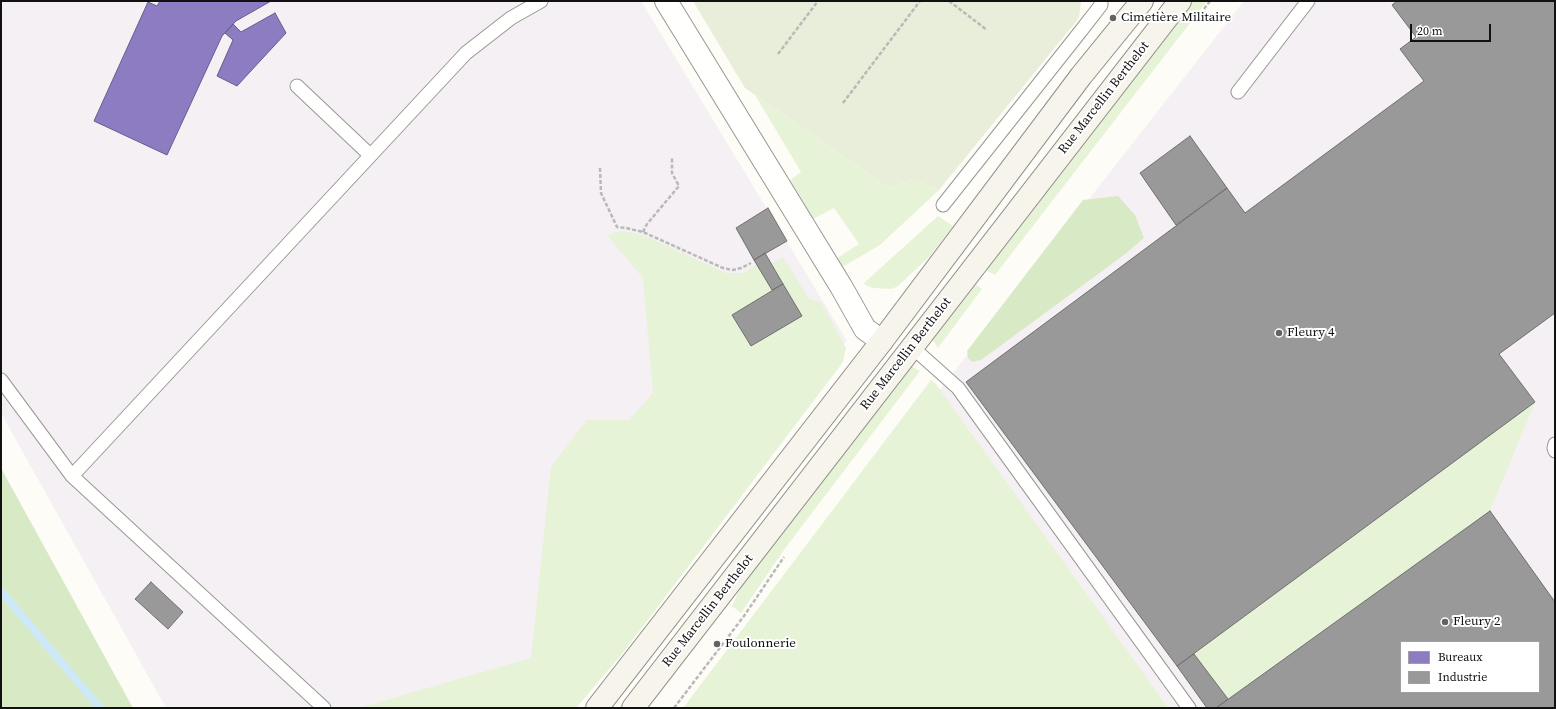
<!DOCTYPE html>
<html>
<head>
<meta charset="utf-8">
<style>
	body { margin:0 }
	#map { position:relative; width:1556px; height:709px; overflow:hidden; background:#fdfcf7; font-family:"Source Serif 4",serif }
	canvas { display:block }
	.frame { position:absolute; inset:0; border:2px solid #111; pointer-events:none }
	.legend { position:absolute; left:1400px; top:641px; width:140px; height:52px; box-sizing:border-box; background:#fff; border:1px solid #a0a0a0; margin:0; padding:5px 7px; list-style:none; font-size:12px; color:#111 }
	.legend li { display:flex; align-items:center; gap:8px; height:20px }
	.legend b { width:20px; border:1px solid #a0a0a0 }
	.scale { position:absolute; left:1410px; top:24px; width:81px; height:18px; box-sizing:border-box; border:2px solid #111; border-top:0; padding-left:5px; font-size:12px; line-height:14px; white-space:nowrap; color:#111; -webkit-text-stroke:3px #fff; paint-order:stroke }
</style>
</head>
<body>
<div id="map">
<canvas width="1556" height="709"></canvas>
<div class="frame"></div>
<ul class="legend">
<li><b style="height:11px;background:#8e7cc3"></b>Bureaux</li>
<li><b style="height:11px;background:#999"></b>Industrie</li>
</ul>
<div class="scale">20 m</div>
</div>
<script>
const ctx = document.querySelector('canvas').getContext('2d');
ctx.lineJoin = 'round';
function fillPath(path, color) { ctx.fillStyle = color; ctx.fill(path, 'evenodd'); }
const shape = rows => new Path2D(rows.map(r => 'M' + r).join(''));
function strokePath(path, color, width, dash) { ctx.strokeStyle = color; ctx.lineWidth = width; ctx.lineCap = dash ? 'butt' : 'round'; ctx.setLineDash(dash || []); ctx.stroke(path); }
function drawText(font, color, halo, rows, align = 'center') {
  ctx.font = font + ' "Source Serif 4",serif'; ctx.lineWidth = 4; ctx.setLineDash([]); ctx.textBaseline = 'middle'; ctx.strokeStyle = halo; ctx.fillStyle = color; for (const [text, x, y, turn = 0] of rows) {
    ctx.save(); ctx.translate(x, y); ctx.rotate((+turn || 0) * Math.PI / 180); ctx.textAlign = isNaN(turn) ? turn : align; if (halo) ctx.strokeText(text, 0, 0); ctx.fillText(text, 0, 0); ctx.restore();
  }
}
fillPath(shape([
	[1,1,641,1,847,341,822,368,544,708,166,708,1,413],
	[1244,1,1555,1,1555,708,1128,708,917,419],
	[1401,642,1539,642,1539,692,1401,692]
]), '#f5f0f3');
fillPath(shape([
	[1190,1,1207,1,995,275,983,269],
	[755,95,889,188,913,179,939,190,880,245,839,269,834,260,859,244,834,208,813,219,790,180,801,172],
	[938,216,953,226,929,257,898,286,892,289,873,288,865,285,864,283],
	[621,231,643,235,726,273,744,273,757,264,772,290,732,315,751,346,802,316,772,264,783,257,809,299,821,302,846,348,843,362,622,654,576,708,363,708,362,707,531,658,551,467,587,420,629,420,653,393,643,278,607,235],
	[972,281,982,289,938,348,930,336],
	[909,365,920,371,786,547,741,613,732,606,744,580],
	[931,380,936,384,1168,708,683,708],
	[1535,402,1490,511,1228,699,1194,654]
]), '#e7f3d7');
fillPath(shape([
	[1118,196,1135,215,1144,238,1124,255,981,360,972,362,968,358,967,351,1083,200],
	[1,468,133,708,1,708]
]), '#d8eac5');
fillPath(shape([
	[693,1,1081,1,1079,18,939,190,913,179,889,188,745,88]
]), '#e9eedb');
const offices = shape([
	[160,1,271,1,236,21,222,36,167,155,94,121,148,2,157,6,160,1],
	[275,13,286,33,237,86,217,76,233,40,225,33,233,24,241,32,275,13]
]);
fillPath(offices, '#8e7cc3');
strokePath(offices, '#685c8e', 1);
const industry = shape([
	[1397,1,1555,1,1555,313,1499,354,1535,402,1177,666,966,382,1227,188,1245,213,1424,81,1400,49,1416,37,1392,5,1397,1],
	[1190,136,1227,188,1176,225,1140,173,1190,136],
	[768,208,787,241,754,260,736,228,768,208],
	[765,253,783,284,772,290,754,260,765,253],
	[783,284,802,316,751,346,732,315,783,284],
	[1490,511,1555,602,1555,708,1216,708,1490,511],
	[1401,642,1539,642,1539,692,1401,692,1401,642],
	[151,582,183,612,168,629,135,599,151,582],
	[1194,654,1228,699,1216,708,1207,708,1177,666,1194,654]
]);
fillPath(industry, '#999');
strokePath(industry, '#707070', 1);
strokePath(shape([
	[1,591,100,708]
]), '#cde8f7', 8);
const lane = shape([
	[297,86,370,155],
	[1238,92,1308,1],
	[943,205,1080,32,1101,5,1101,1],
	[912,347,958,388,1189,708],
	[1,380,72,476,324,708],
	[1555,444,1554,448,1555,451],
	[72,476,466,53,511,18,541,1]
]);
const street = shape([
	[666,1,842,288,865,329,882,341]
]);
const secondary = shape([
	[597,708,882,341,1081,76,1142,1],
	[633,708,1180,1]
]);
strokePath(lane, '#979795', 15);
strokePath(street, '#979795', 24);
strokePath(secondary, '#8e8d8b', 24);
strokePath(shape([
	[949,1,987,30],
	[1204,9,1210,1],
	[778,54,818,1],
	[843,103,920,1],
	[600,168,601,193,617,227,626,228,643,232,723,268,733,270,741,268,751,263],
	[643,232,647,224,679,186,672,173,672,157],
	[674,708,744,616,784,557]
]), '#b9b9b8', 2.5, [4, 2]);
strokePath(lane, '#fffffe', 13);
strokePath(street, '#fffffe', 22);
strokePath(secondary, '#f6f4eb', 22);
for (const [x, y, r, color] of [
	[1113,18,4,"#646362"],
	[1279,333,4,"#646362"],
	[1445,622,4,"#646362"],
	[717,644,4,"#646362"]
]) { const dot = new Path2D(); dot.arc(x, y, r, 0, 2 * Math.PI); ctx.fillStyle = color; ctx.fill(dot); strokePath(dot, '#fff', 1.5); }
drawText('13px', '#111', '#fff', [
	["Cimetière Militaire",1121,18],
	["Fleury 4",1287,333],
	["Fleury 2",1453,622],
	["Foulonnerie",725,644]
], 'left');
drawText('13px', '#111', '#fff', [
	["Rue Marcellin Berthelot",1104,98,-52],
	["Rue Marcellin Berthelot",906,354,-52],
	["Rue Marcellin Berthelot",708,611,-52]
]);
</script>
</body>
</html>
